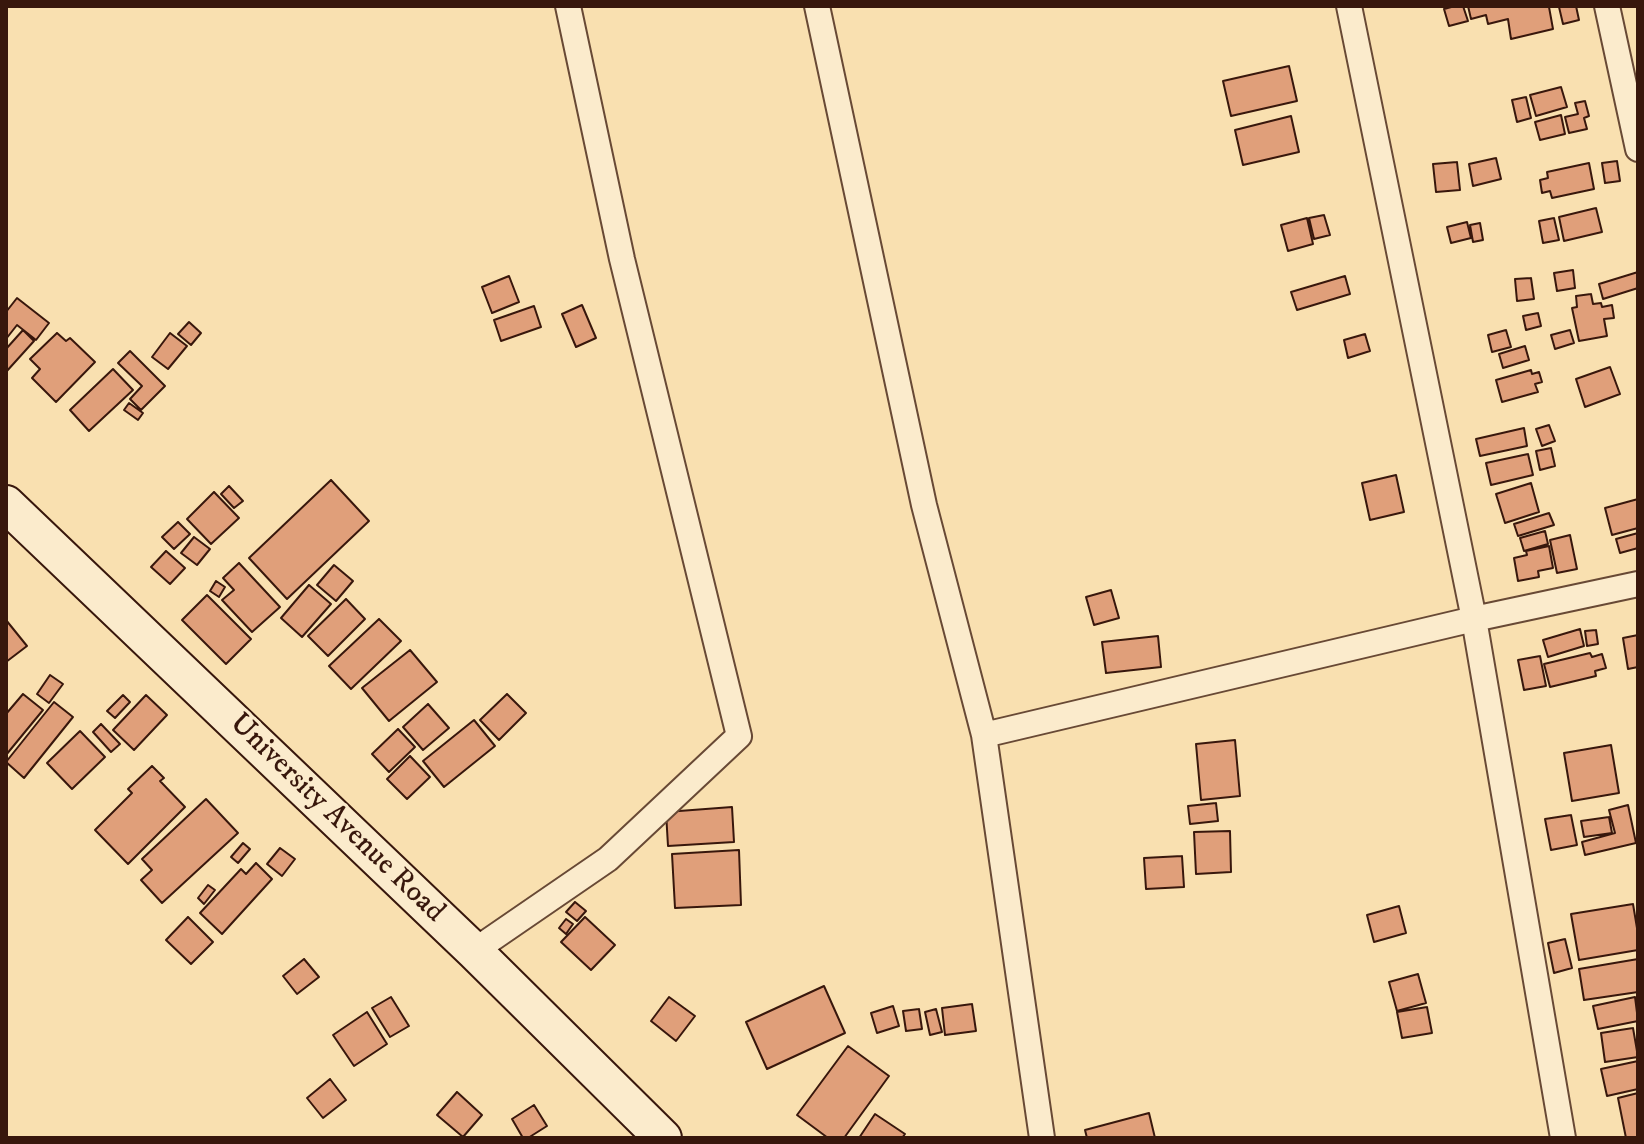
<!DOCTYPE html>
<html>
<head>
<meta charset="utf-8">
<style>
	body { margin:0 }
	#map { position:relative; width:1644px; height:1144px; overflow:hidden; background:#f9e0b0; font-family:"IM FELL DW Pica",serif }
	canvas { display:block }
	.frame { position:absolute; inset:0; border:8px solid #38170c; pointer-events:none }
</style>
</head>
<body>
<div id="map">
<canvas width="1644" height="1144"></canvas>
<div class="frame"></div>
</div>
<script>
const ctx = document.querySelector('canvas').getContext('2d');
ctx.lineJoin = 'round';
function fillPath(path, color) { ctx.fillStyle = color; ctx.fill(path, 'evenodd'); }
const shape = rows => new Path2D(rows.map(r => 'M' + r).join(''));
function strokePath(path, color, width, dash) { ctx.strokeStyle = color; ctx.lineWidth = width; ctx.lineCap = dash ? 'butt' : 'round'; ctx.setLineDash(dash || []); ctx.stroke(path); }
function drawText(font, color, halo, rows, align = 'center') {
  ctx.font = font + ' "IM FELL DW Pica",serif'; ctx.lineWidth = 6; ctx.setLineDash([]); ctx.textBaseline = 'middle'; ctx.strokeStyle = halo; ctx.fillStyle = color; for (const [text, x, y, turn = 0] of rows) {
    ctx.save(); ctx.translate(x, y); ctx.rotate((+turn || 0) * Math.PI / 180); ctx.textAlign = isNaN(turn) ? turn : align; if (halo) ctx.strokeText(text, 0, 0); ctx.fillText(text, 0, 0); ctx.restore();
  }
}
const building = shape([
	[1455,6,1463,6,1468,21,1449,26,1444,9,1455,6],
	[1468,6,1552,6,1549,7,1553,29,1511,39,1508,19,1488,24,1486,15,1471,19,1468,6],
	[1563,6,1576,6,1579,20,1563,24,1559,7,1563,6],
	[1289,66,1297,101,1231,116,1223,81,1289,66],
	[1561,87,1567,107,1536,116,1530,95,1561,87],
	[1526,97,1531,118,1517,122,1512,100,1526,97],
	[1585,101,1589,116,1584,118,1587,129,1569,133,1565,117,1578,114,1575,103,1585,101],
	[1561,115,1565,134,1540,140,1535,122,1561,115],
	[1291,116,1299,152,1243,165,1235,130,1291,116],
	[1496,158,1501,179,1473,186,1469,164,1496,158],
	[1617,161,1620,181,1605,183,1602,163,1617,161],
	[1457,162,1460,190,1436,192,1433,164,1457,162],
	[1589,163,1594,189,1552,198,1550,191,1542,193,1540,180,1548,178,1547,172,1589,163],
	[1596,208,1602,232,1564,241,1559,217,1596,208],
	[1324,215,1330,235,1314,239,1309,218,1324,215],
	[1307,218,1313,244,1288,251,1281,225,1307,218],
	[1554,218,1559,240,1543,243,1539,221,1554,218],
	[1467,222,1471,238,1451,243,1447,227,1467,222],
	[1480,223,1483,240,1473,242,1470,225,1480,223],
	[1573,270,1575,288,1557,291,1554,273,1573,270],
	[1638,272,1638,288,1603,299,1599,284,1638,272],
	[509,276,519,302,492,313,482,287,509,276],
	[1345,276,1350,294,1297,310,1291,292,1345,276],
	[1531,278,1534,299,1517,301,1515,279,1531,278],
	[1591,294,1593,304,1601,303,1602,307,1612,305,1614,318,1604,319,1607,336,1579,341,1572,308,1577,307,1576,296,1591,294],
	[17,298,49,323,36,340,17,325,6,339,6,312,17,298],
	[582,305,596,338,576,347,562,314,582,305],
	[534,306,541,327,501,341,494,320,534,306],
	[1538,313,1541,326,1526,330,1523,316,1538,313],
	[189,322,201,333,191,345,178,334,189,322],
	[23,330,34,341,6,372,6,349,23,330],
	[1506,330,1511,347,1492,352,1488,335,1506,330],
	[1570,330,1574,343,1555,349,1551,335,1570,330],
	[57,333,66,341,70,338,95,362,56,402,32,378,40,369,30,359,57,333],
	[170,333,187,346,168,369,152,357,170,333],
	[1365,334,1370,351,1348,358,1344,340,1365,334],
	[1525,346,1529,360,1503,368,1499,354,1525,346],
	[130,351,165,386,141,410,130,399,142,386,118,363,130,351],
	[1610,367,1620,394,1585,407,1576,379,1610,367],
	[113,369,133,390,89,431,70,410,113,369],
	[1531,370,1532,374,1539,372,1542,382,1535,384,1538,392,1502,402,1496,380,1531,370],
	[129,403,143,413,138,420,124,410,129,403],
	[1549,425,1555,441,1542,446,1536,429,1549,425],
	[1524,428,1527,446,1480,456,1476,439,1524,428],
	[1551,448,1555,466,1540,470,1536,451,1551,448],
	[1528,454,1533,475,1491,485,1486,463,1528,454],
	[1396,475,1404,512,1370,520,1362,483,1396,475],
	[331,480,369,521,287,599,249,558,331,480],
	[1531,483,1539,512,1505,523,1496,494,1531,483],
	[229,486,243,501,234,508,221,494,229,486],
	[214,492,239,518,211,544,187,519,214,492],
	[1638,499,1638,528,1612,535,1605,508,1638,499],
	[1549,513,1554,525,1518,536,1514,524,1549,513],
	[178,522,190,534,174,549,162,537,178,522],
	[1545,531,1548,544,1524,551,1520,538,1545,531],
	[1638,533,1638,548,1620,553,1616,539,1638,533],
	[1570,535,1577,569,1557,573,1550,540,1570,535],
	[194,537,210,549,197,565,181,553,194,537],
	[1549,546,1553,568,1538,571,1539,577,1518,581,1514,558,1527,555,1526,551,1549,546],
	[166,551,185,568,170,584,151,567,166,551],
	[239,563,280,607,252,632,222,600,234,590,223,578,239,563],
	[334,565,353,581,336,601,317,585,334,565],
	[216,581,225,587,219,597,210,591,216,581],
	[309,585,331,604,302,637,281,618,309,585],
	[1111,590,1119,618,1094,625,1086,597,1111,590],
	[207,595,251,639,226,664,182,620,207,595],
	[346,599,365,619,328,656,308,636,346,599],
	[379,619,401,641,351,689,329,666,379,619],
	[6,620,27,646,6,662,6,620],
	[1580,629,1584,646,1548,657,1543,640,1580,629],
	[1596,630,1598,644,1587,646,1585,631,1596,630],
	[1638,635,1638,667,1628,669,1623,638,1638,635],
	[1158,636,1161,667,1106,673,1102,642,1158,636],
	[410,650,437,682,389,721,362,688,410,650],
	[1590,653,1592,657,1602,654,1606,668,1595,671,1596,676,1550,687,1544,664,1590,653],
	[1540,656,1546,686,1524,690,1518,660,1540,656],
	[50,675,63,684,49,703,37,694,50,675],
	[23,694,43,710,6,755,6,714,23,694],
	[507,694,526,713,499,740,480,720,507,694],
	[123,695,130,702,115,718,107,711,123,695],
	[146,695,167,715,134,750,113,730,146,695],
	[54,702,73,717,24,778,6,762,54,702],
	[428,704,449,728,423,750,403,727,428,704],
	[474,720,495,746,444,787,423,761,474,720],
	[101,724,120,744,111,752,93,732,101,724],
	[398,729,415,747,389,772,372,754,398,729],
	[80,731,105,757,72,789,47,763,80,731],
	[1235,740,1240,796,1201,800,1196,744,1235,740],
	[1611,745,1619,793,1572,801,1564,753,1611,745],
	[410,756,430,777,407,799,387,779,410,756],
	[152,766,164,778,160,781,185,807,128,864,95,830,132,793,128,789,152,766],
	[206,799,238,833,162,903,141,880,152,870,142,859,206,799],
	[1216,803,1218,821,1190,824,1188,806,1216,803],
	[1628,805,1636,843,1585,855,1582,842,1615,833,1609,810,1628,805],
	[732,807,734,842,668,846,666,812,732,807],
	[1571,815,1577,845,1551,850,1545,819,1571,815],
	[1609,817,1612,833,1584,837,1581,821,1609,817],
	[1230,831,1231,872,1196,874,1194,832,1230,831],
	[243,843,250,849,238,863,231,857,243,843],
	[280,848,295,859,282,876,267,864,280,848],
	[739,850,741,905,675,908,672,854,739,850],
	[1182,856,1184,887,1146,889,1144,858,1182,856],
	[256,863,272,879,222,934,200,913,241,869,246,874,256,863],
	[208,885,215,890,204,904,198,898,208,885],
	[575,902,586,911,577,921,566,912,575,902],
	[1633,904,1638,934,1638,950,1579,960,1571,914,1633,904],
	[1399,906,1406,933,1374,942,1367,915,1399,906],
	[188,917,213,942,191,964,166,940,188,917],
	[585,917,615,945,591,970,561,942,585,917],
	[566,919,573,924,566,934,559,928,566,919],
	[1565,939,1572,968,1554,973,1548,943,1565,939],
	[304,959,319,977,297,994,283,976,304,959],
	[1638,959,1638,992,1584,1000,1579,969,1638,959],
	[1418,974,1426,1003,1397,1011,1389,982,1418,974],
	[824,986,845,1033,767,1069,746,1022,824,986],
	[391,997,409,1026,390,1037,372,1008,391,997],
	[669,997,695,1016,676,1041,651,1021,669,997],
	[1635,997,1638,1021,1598,1029,1593,1006,1635,997],
	[972,1004,976,1031,945,1035,942,1008,972,1004],
	[893,1006,899,1026,877,1033,871,1013,893,1006],
	[1427,1007,1432,1033,1402,1038,1397,1012,1427,1007],
	[919,1009,922,1029,906,1031,903,1011,919,1009],
	[936,1009,942,1032,930,1035,925,1012,936,1009],
	[367,1012,387,1044,354,1066,333,1035,367,1012],
	[1633,1028,1638,1057,1605,1062,1601,1033,1633,1028],
	[848,1046,889,1076,844,1138,828,1138,797,1115,848,1046],
	[1638,1061,1638,1089,1607,1096,1601,1069,1638,1061],
	[330,1079,346,1100,323,1118,307,1098,330,1079],
	[457,1092,482,1115,463,1137,437,1115,457,1092],
	[1638,1093,1638,1138,1626,1138,1618,1098,1638,1093],
	[534,1105,547,1126,528,1138,523,1138,512,1119,534,1105],
	[1149,1113,1155,1138,1087,1138,1085,1130,1149,1113],
	[875,1114,905,1134,902,1138,859,1138,875,1114]
]);
fillPath(building, '#e09f7a');
strokePath(building, '#38170c', 2);
const street = shape([
	[817,6,924,505,984,735,1042,1138],
	[1349,6,1474,619,1563,1138],
	[1607,6,1638,149],
	[984,735,1474,619,1638,584],
	[474,951,608,859,739,736,622,259,568,6]
]);
const secondary = shape([
	[6,504,474,951,663,1138]
]);
strokePath(street, '#684935', 28);
strokePath(secondary, '#38170c', 40);
strokePath(street, '#fbebcc', 24);
strokePath(secondary, '#fbebcc', 36);
drawText('30px', '#38170c', '#fbebcc', [
	["University Avenue Road",336,819,44]
]);
</script>
</body>
</html>
